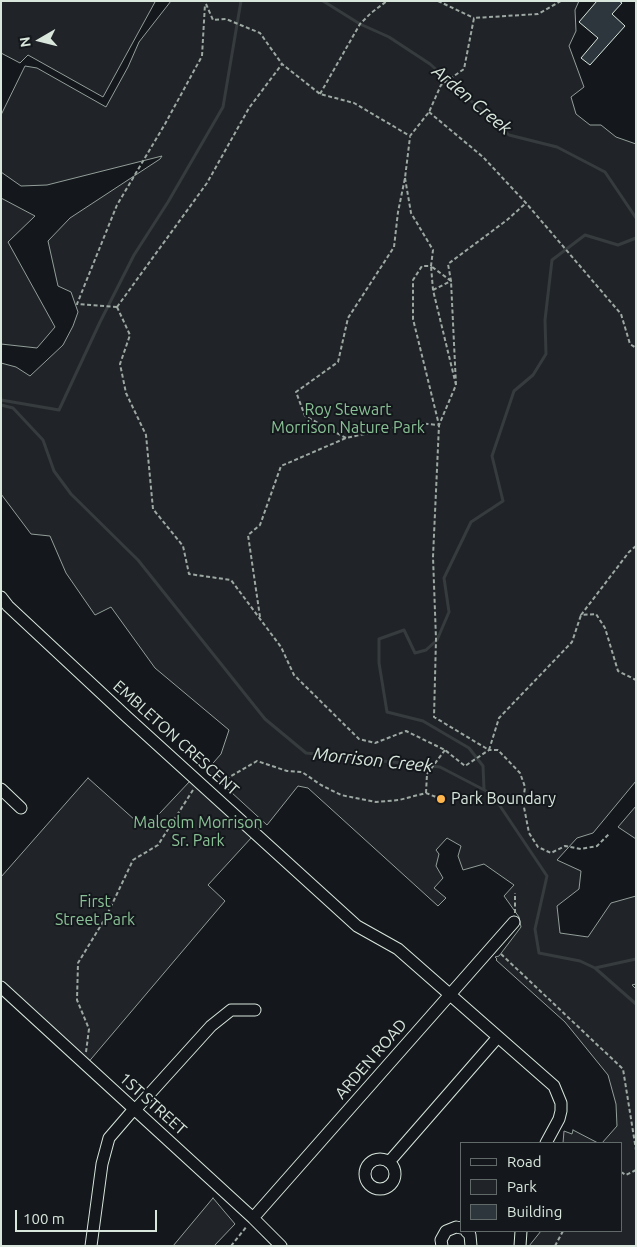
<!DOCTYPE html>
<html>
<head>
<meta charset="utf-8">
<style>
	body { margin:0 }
	#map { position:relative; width:637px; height:1247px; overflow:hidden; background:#14181c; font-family:Ubuntu,sans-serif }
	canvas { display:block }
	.frame { position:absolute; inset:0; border:2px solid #d8e6dc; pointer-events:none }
	.legend { position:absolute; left:460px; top:1142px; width:162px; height:90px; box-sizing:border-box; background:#14181c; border:1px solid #626a69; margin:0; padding:6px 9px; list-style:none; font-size:15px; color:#d8e6dc }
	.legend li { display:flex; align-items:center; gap:10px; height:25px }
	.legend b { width:25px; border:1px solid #626a69 }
	.north { position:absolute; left:15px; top:15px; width:50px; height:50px; -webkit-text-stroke:4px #14181c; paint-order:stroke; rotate:262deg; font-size:14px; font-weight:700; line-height:20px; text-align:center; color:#d8e6dc }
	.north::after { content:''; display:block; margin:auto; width:18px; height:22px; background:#d8e6dc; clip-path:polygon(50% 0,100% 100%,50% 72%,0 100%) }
	.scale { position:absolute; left:15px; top:1210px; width:142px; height:22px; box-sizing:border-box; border:2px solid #d8e6dc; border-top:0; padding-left:6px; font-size:15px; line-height:18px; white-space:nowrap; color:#d8e6dc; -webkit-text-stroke:4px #14181c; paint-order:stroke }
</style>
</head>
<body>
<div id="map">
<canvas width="637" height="1247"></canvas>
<div class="frame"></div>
<ul class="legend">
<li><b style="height:6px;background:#14181c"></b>Road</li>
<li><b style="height:14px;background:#202428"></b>Park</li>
<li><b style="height:14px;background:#2c363c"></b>Building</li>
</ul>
<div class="north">N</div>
<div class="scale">100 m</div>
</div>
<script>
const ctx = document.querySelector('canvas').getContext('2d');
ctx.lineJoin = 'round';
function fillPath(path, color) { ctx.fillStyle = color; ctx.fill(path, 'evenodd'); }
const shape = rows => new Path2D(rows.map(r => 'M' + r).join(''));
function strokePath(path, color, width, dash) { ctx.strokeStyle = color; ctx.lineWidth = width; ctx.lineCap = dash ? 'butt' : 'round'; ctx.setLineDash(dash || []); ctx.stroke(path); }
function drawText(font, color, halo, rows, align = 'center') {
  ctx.font = font + ' Ubuntu,sans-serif'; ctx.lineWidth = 4; ctx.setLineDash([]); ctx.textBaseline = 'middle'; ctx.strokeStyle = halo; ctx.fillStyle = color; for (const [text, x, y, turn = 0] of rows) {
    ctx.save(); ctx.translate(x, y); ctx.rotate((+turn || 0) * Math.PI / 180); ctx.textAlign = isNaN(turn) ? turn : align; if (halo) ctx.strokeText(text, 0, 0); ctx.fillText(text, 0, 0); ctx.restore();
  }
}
const green = shape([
	[1,1,153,1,155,2,103,97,28,55,20,63,1,53,1,1],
	[171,1,579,1,575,10,576,31,569,46,584,87,571,97,576,114,590,125,601,125,616,137,636,144,636,781,593,833,577,838,557,860,581,871,579,889,557,906,560,933,588,937,611,903,636,896,636,984,632,985,636,989,636,1246,529,1246,541,1231,621,1231,621,1143,602,1143,617,1126,616,1104,608,1075,565,1022,496,960,497,959,495,957,499,956,521,927,519,917,504,896,514,885,484,864,463,870,458,856,461,846,447,838,436,850,439,854,436,866,443,878,434,888,446,898,438,906,308,788,298,786,267,825,207,770,221,754,229,730,155,668,111,607,95,615,66,573,50,536,31,534,1,494,1,363,16,367,30,376,63,345,73,326,78,312,71,292,58,286,48,241,70,218,160,159,162,156,47,185,21,186,1,172,1,115,25,66,37,68,106,107,128,67,139,42,171,1],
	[1,198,35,216,8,242,55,327,37,348,1,344,1,198],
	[88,778,145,829,190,781,252,837,208,885,225,901,86,1065,1,987,1,877,88,778],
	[636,806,636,839,618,827,636,806],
	[573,1130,598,1143,563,1143,564,1131,572,1134,573,1130],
	[213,1198,235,1224,214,1246,173,1246,213,1198]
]);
fillPath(green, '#202428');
strokePath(green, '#939e99', 1);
strokePath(shape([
	[323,1,360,24,389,37,430,64,509,135,557,147,605,172,636,218],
	[1,400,59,410,100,322,134,255,168,202,223,107,241,1],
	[1,405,13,408,43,440,54,471,71,494,138,560,265,719,306,753,440,767,492,794,547,876,535,929,539,953,580,961,595,968,636,1004],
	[484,789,483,766,469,748,423,721,387,712,379,663,379,639,404,630,415,653,426,650,437,640,449,612,444,578,471,522,503,501,492,456,514,391,533,375,546,354,545,320,552,260,585,235,618,245,636,238],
	[595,968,636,959]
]), '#363b3e', 3);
const building = shape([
	[597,1,619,1,622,3,612,14,625,26,590,65,581,58,598,38,579,22,597,1]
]);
fillPath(building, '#2c363c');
strokePath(building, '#d8e6dc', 1);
const minor = shape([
	[1,597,8,606,127,717,357,926,398,949,554,1086,561,1103,561,1111,559,1119,546,1143],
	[1,789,21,808],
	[1,987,253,1218,281,1246],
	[135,1110,211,1026,231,1010,255,1010],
	'365 1174a15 15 0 1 1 30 0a15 15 0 1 1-30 0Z',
	[389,1162,498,1037],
	[253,1218,514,922],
	[466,1231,470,1235,471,1246],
	[91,1246,102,1164,109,1138,134,1109],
	[442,1246,441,1240,446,1231,456,1227,461,1228],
	[520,1246,521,1231]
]);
strokePath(minor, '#d8e6dc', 13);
strokePath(shape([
	[438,1,474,18],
	[206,4,213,20,226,19,260,33,282,64],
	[320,94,360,24,371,13,387,1],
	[429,112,483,157,526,203,621,314,630,344,636,348],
	[405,178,411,213,433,250,431,266,422,266,413,280,413,319,439,425,456,385,451,281,431,266,433,290,456,385],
	[433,290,451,281,448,264,507,220,526,203],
	[117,307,130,335,120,364,126,393,146,435,153,509,183,546,189,574,231,580,281,647,294,675,359,739,375,743,406,731,445,750,465,766,489,750,498,750,520,773,525,787,523,802,529,833,538,847,551,853,565,846,581,849,597,846,609,834],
	[117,307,207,183,249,108,282,64,320,94,354,103,410,136,429,112,441,85,464,69,474,18,538,14,561,1],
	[117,307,77,304,117,205,165,124,202,56,205,4],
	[346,438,305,416,296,392,338,362,348,318,394,247,398,212,405,178,410,137],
	[636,546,629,552,581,615,596,614,605,628,618,671,636,680],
	[260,617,248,535,260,525,281,466,346,438,415,423,439,425,433,557,436,639,434,717,489,750],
	[489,750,499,718,572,642,581,615],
	[427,774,445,750],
	[213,780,224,780,257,761,287,771,302,772,321,785,341,795,376,802,399,800,426,793,441,799],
	[426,793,427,774],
	[515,913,515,893],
	[501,954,623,1069,636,1150],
	[86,1052,89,1029,77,1000,78,963,106,917,133,860,158,845,193,790],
	[621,1172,626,1175,636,1170],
	[231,1246,247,1226],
	[555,1246,563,1231]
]), '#9da8a2', 2, [4, 2.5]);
strokePath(minor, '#14181c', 11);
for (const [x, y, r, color] of [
	[441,799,5,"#ffb74d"]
]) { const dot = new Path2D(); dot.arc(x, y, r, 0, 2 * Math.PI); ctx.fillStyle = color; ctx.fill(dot); strokePath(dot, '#14181c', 2); }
drawText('16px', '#8ac095', '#14181c', [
	["Roy Stewart",348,410],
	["Morrison Nature Park",348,428],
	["Malcolm Morrison",198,823],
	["Sr. Park",198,841],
	["First",95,902],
	["Street Park",95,920]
]);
drawText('16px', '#d8e6dc', '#14181c', [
	["EMBLETON CRESCENT",176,738,42],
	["ARDEN ROAD",371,1059,-49],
	["1ST STREET",153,1104,42]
]);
drawText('16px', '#d8e6dc', '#14181c', [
	["Park Boundary",451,799]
], 'left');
drawText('italic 18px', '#d8e6dc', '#14181c', [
	["Arden Creek",472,100,40],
	["Morrison Creek",373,760,6]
]);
</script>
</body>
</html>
